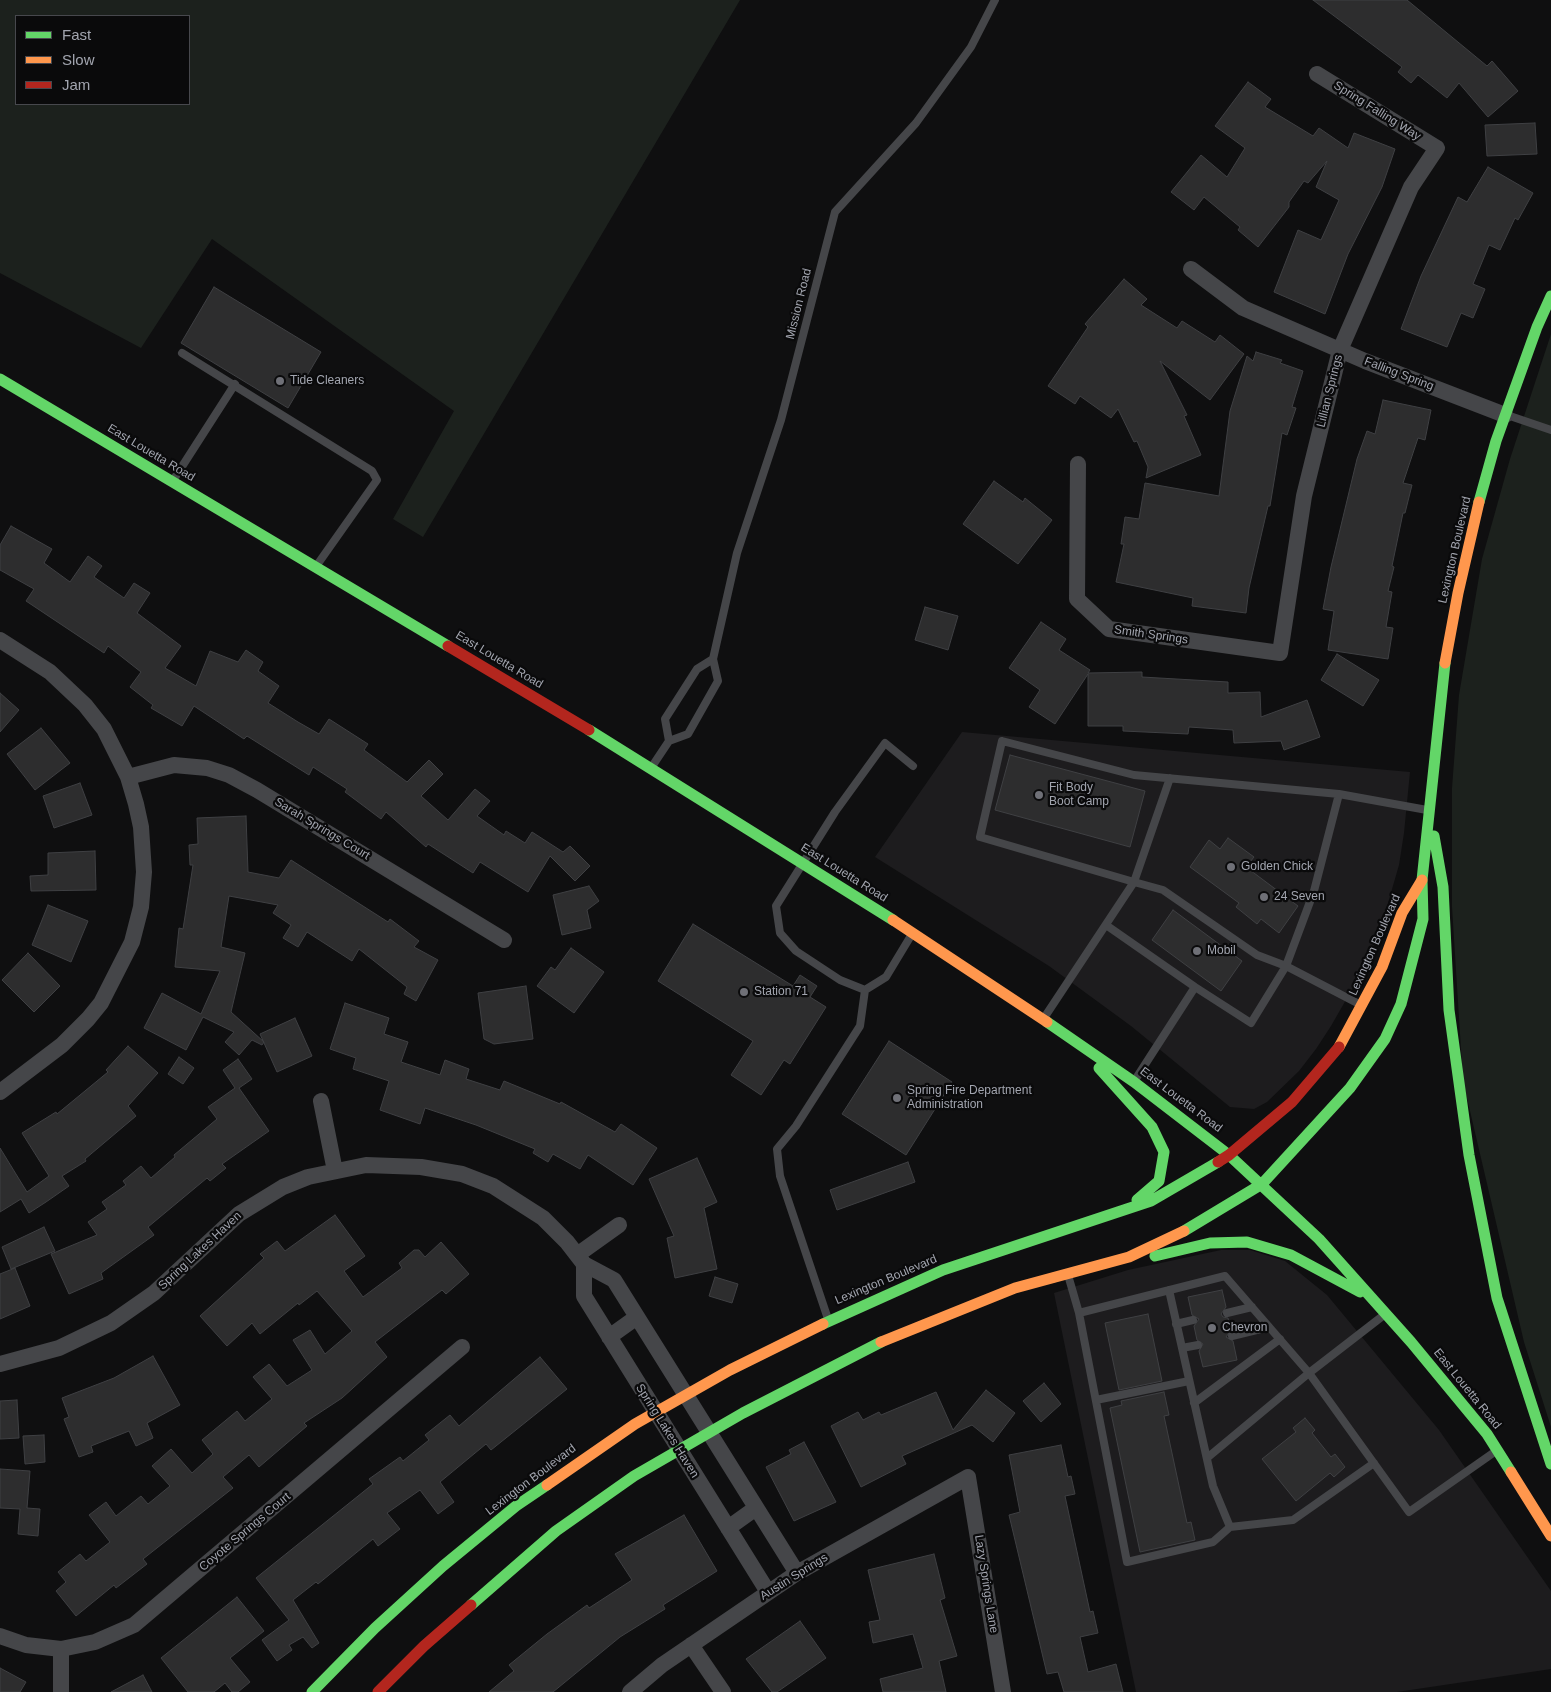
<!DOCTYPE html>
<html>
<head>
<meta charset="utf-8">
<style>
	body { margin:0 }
	#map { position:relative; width:1551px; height:1692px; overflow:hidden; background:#0f0f10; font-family:Helvetica,sans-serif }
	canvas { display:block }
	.legend { position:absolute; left:15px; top:15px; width:175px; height:90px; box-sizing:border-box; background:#0a0a0b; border:1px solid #47484d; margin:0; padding:6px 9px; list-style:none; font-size:15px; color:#a2a5af }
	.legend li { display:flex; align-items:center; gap:10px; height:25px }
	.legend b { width:25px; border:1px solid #47484d }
</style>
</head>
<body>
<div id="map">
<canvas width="1551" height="1692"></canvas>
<ul class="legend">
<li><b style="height:6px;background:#63d668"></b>Fast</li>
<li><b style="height:6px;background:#ff974d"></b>Slow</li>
<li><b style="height:6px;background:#b3261e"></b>Jam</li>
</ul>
</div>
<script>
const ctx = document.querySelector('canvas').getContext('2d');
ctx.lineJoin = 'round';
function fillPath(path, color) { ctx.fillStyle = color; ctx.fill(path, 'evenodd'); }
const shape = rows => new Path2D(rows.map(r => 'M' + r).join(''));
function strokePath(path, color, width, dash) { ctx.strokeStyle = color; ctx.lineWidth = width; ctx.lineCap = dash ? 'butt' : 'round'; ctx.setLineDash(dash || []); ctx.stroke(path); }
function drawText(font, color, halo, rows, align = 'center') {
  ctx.font = font + ' Helvetica,sans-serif'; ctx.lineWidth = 4.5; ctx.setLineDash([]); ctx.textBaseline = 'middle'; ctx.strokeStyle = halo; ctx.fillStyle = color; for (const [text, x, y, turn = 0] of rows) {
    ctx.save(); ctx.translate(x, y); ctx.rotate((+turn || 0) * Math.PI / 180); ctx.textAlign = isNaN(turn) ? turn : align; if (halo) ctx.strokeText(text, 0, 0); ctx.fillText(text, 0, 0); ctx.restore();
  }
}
fillPath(shape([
	[962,732,1410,772,1404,833,1399,865,1379,934,1366,965,1331,1026,1316,1049,1299,1071,1267,1102,1254,1109,1230,1107,1131,1026,1049,966,875,857],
	[1221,1250,1250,1250,1285,1261,1327,1295,1439,1430,1551,1591,1551,1669,1397,1692,1136,1692,1054,1293,1128,1270]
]), '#1d1c1e');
fillPath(shape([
	[0,0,740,0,423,537,393,519,454,411,212,239,141,348,0,273],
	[16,16,189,16,189,104,16,104],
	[1551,334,1551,1427,1524,1342,1463,1081,1452,907,1452,788,1459,695,1482,559,1510,459]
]), '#1c211d');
const building = shape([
	[1313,0,1407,0,1487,66,1492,61,1518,91,1488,117,1459,83,1447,98,1418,75,1411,83,1398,72,1402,67,1313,0],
	[1248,82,1271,99,1265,107,1313,136,1319,128,1348,148,1354,133,1395,149,1382,187,1348,254,1325,314,1274,292,1298,230,1321,240,1339,200,1316,187,1327,161,1308,183,1304,181,1289,202,1289,207,1258,247,1238,230,1240,227,1204,197,1194,210,1171,192,1201,155,1227,177,1245,148,1215,126,1248,82],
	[1535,123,1537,154,1487,156,1485,125,1535,123],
	[1488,167,1533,193,1518,220,1515,218,1500,250,1489,245,1473,284,1485,289,1473,318,1461,313,1447,347,1401,329,1421,276,1458,197,1467,202,1488,167],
	[1124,279,1147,299,1141,305,1177,328,1182,321,1215,342,1220,335,1244,354,1210,400,1160,361,1187,415,1184,416,1201,455,1146,478,1148,467,1137,441,1134,442,1118,409,1111,418,1080,396,1075,404,1048,386,1088,327,1085,324,1124,279],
	[214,287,321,352,288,408,181,343,214,287],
	[1256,352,1282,360,1280,363,1303,371,1292,407,1296,408,1287,435,1282,433,1270,506,1268,506,1249,588,1246,613,1192,606,1193,598,1116,582,1124,544,1121,544,1125,517,1139,519,1145,483,1219,496,1230,411,1247,356,1253,361,1256,352],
	[1383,400,1431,410,1425,440,1418,438,1403,483,1412,485,1405,513,1403,513,1392,566,1394,567,1388,591,1392,592,1386,627,1393,628,1388,659,1328,650,1334,611,1323,609,1331,567,1357,459,1367,431,1375,434,1383,400],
	[994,481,1023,502,1025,498,1052,520,1018,564,963,524,994,481],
	[11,526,52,549,44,563,70,582,88,556,102,566,94,577,124,598,134,583,150,593,137,613,181,646,165,668,196,686,210,651,238,662,246,650,263,662,258,671,279,686,268,703,298,722,319,734,329,719,368,744,364,750,407,782,429,760,443,774,421,796,448,820,475,789,490,801,477,816,504,835,506,831,525,843,532,832,563,852,570,846,590,866,575,881,550,856,528,892,480,862,473,873,428,844,426,847,386,812,381,819,345,792,347,789,313,767,309,775,247,736,244,739,194,706,182,726,151,708,153,705,130,687,141,672,108,646,104,653,26,601,34,589,0,570,0,545,11,526],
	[925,607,958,616,948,650,915,640,925,607],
	[1041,622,1066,639,1059,650,1090,670,1088,673,1142,672,1142,677,1228,682,1228,693,1260,692,1261,717,1307,700,1320,737,1284,750,1281,741,1234,743,1233,730,1189,727,1188,734,1123,731,1123,726,1088,726,1088,674,1055,724,1029,707,1040,690,1009,668,1041,622],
	[1337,654,1379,680,1363,706,1321,680,1337,654],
	[0,693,19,710,0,732,0,693],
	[41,728,70,763,35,790,7,754,41,728],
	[1010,755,1145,791,1130,847,995,810,1010,755],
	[80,783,92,815,54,828,43,796,80,783],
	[246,816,248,872,279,878,291,860,388,922,390,919,419,941,414,947,438,960,416,1001,404,994,407,987,359,949,352,961,307,932,298,947,283,938,291,925,273,913,278,905,229,896,221,947,245,953,231,1012,264,1042,262,1045,252,1040,239,1055,225,1042,234,1032,203,1017,186,1050,144,1028,162,993,201,1014,220,971,175,967,179,928,183,929,193,865,190,865,189,845,198,844,197,818,246,816],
	[1228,838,1254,857,1246,867,1298,906,1279,933,1261,919,1257,924,1236,907,1239,903,1190,867,1209,840,1220,849,1228,838],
	[95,851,96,890,31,891,30,876,48,875,48,853,95,851],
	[589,886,599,901,587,910,591,928,562,935,553,895,589,886],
	[48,905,88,921,71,962,32,945,48,905],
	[1173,910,1242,961,1221,991,1152,940,1173,910],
	[693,924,793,986,800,975,817,986,810,997,826,1007,790,1064,784,1060,761,1095,731,1075,753,1041,658,981,693,924],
	[571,948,604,972,574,1013,537,986,551,967,555,970,571,948],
	[28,953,60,986,34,1012,2,980,28,953],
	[526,986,533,1039,494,1044,484,1039,478,993,526,986],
	[345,1003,389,1018,384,1034,408,1042,401,1062,440,1075,445,1060,469,1069,466,1079,500,1090,504,1081,560,1104,561,1102,615,1132,621,1124,657,1148,633,1185,588,1155,580,1169,553,1154,548,1162,533,1153,535,1149,476,1125,425,1108,420,1124,380,1110,389,1081,353,1069,356,1058,330,1049,345,1003],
	[295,1018,312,1056,277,1072,260,1034,295,1018],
	[889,1041,952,1082,906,1155,842,1114,889,1041],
	[128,1046,158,1073,128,1106,136,1116,85,1159,86,1161,62,1176,69,1186,46,1202,29,1213,21,1199,0,1212,0,1148,27,1192,49,1176,22,1133,56,1112,57,1114,108,1072,106,1070,128,1046],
	[179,1057,194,1068,183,1084,168,1074,179,1057],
	[238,1059,252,1079,239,1088,269,1131,222,1164,226,1168,210,1181,207,1178,148,1227,154,1235,101,1273,103,1279,69,1294,51,1254,97,1235,88,1222,107,1209,102,1202,126,1185,123,1181,141,1166,151,1178,175,1157,174,1155,217,1119,208,1107,235,1088,223,1070,238,1059],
	[697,1158,717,1202,704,1208,717,1269,675,1278,667,1238,674,1236,649,1179,697,1158],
	[908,1162,915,1182,837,1210,830,1190,908,1162],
	[335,1215,365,1256,344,1271,363,1297,402,1268,399,1263,414,1250,419,1250,425,1257,441,1242,469,1274,446,1294,442,1290,375,1342,387,1357,342,1398,304,1423,307,1426,259,1467,249,1455,223,1477,233,1488,143,1559,147,1564,116,1588,114,1585,76,1616,56,1591,66,1582,58,1572,80,1554,86,1561,110,1542,89,1515,106,1502,116,1516,141,1496,148,1504,170,1486,152,1466,171,1449,192,1473,213,1454,202,1440,237,1411,245,1421,272,1399,253,1377,269,1364,287,1386,312,1370,293,1340,310,1330,325,1354,352,1331,317,1291,299,1305,298,1303,260,1334,252,1323,227,1346,200,1316,264,1258,260,1254,277,1241,285,1251,335,1215],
	[44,1227,55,1251,11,1269,2,1247,44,1227],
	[15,1268,30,1306,0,1319,0,1274,15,1268],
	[715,1277,738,1284,732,1303,709,1296,715,1277],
	[1222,1290,1226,1307,1221,1314,1223,1317,1228,1318,1231,1330,1226,1337,1233,1341,1237,1360,1203,1367,1199,1351,1203,1344,1197,1340,1194,1326,1199,1319,1192,1315,1188,1297,1222,1290],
	[1148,1314,1162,1381,1119,1390,1105,1323,1148,1314],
	[153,1356,180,1405,147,1423,153,1438,136,1446,129,1431,91,1446,93,1452,79,1457,64,1419,69,1417,62,1398,114,1378,153,1356],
	[540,1357,567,1389,491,1450,486,1444,440,1482,454,1502,438,1514,420,1490,387,1513,400,1529,378,1546,373,1539,318,1584,316,1582,293,1600,319,1643,312,1648,303,1637,289,1645,292,1650,277,1661,262,1640,289,1620,256,1578,373,1484,369,1479,400,1457,403,1461,429,1440,425,1435,450,1415,459,1426,540,1357],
	[1044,1383,1061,1404,1041,1422,1023,1401,1044,1383],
	[986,1390,1015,1413,993,1442,972,1425,902,1456,906,1464,861,1487,831,1426,858,1412,863,1420,879,1412,881,1415,936,1392,953,1430,986,1390],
	[1164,1392,1169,1415,1164,1416,1187,1523,1191,1522,1195,1540,1140,1552,1110,1408,1122,1405,1121,1401,1164,1392],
	[17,1400,19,1438,0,1439,0,1401,17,1400],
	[1305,1418,1315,1430,1312,1433,1331,1457,1335,1454,1345,1467,1334,1477,1330,1473,1296,1501,1262,1459,1296,1432,1293,1428,1305,1418],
	[44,1435,45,1462,25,1464,23,1436,44,1435],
	[804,1442,836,1502,794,1521,766,1467,791,1454,789,1450,804,1442],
	[1061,1445,1068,1477,1071,1476,1075,1494,1065,1496,1090,1612,1093,1611,1098,1633,1080,1637,1088,1672,1116,1664,1123,1692,1064,1692,1058,1672,1047,1674,1009,1515,1020,1512,1009,1455,1061,1445],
	[0,1469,30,1471,27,1508,40,1509,38,1536,18,1534,20,1509,0,1508,0,1469],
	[684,1515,717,1571,663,1605,665,1609,620,1637,553,1692,489,1692,514,1671,509,1665,547,1634,587,1605,589,1608,632,1580,615,1554,684,1515],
	[934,1554,945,1598,940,1600,957,1656,939,1661,946,1692,883,1692,880,1679,923,1668,913,1634,873,1643,869,1622,880,1620,868,1570,934,1554],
	[237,1597,264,1631,230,1658,250,1682,238,1692,232,1692,225,1683,214,1692,188,1692,161,1658,237,1597],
	[800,1621,826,1658,777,1692,772,1692,746,1659,800,1621],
	[0,1668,26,1682,20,1692,0,1692,0,1668],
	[143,1675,152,1692,111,1692,143,1675]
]);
fillPath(building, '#2d2d2e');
strokePath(building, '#3f4043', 1);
strokePath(shape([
	[182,353,372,471,377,480,317,565],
	[1507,415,1551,430],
	[174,479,235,384],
	[669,741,665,719,697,669,713,659],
	[653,765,669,741,688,734,718,681,713,659,737,553,781,420,835,212,916,123,971,47,995,0],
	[1170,778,1134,882,980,837,1002,741,1134,775,1339,794,1427,810],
	[1106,925,1195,987,1251,1023,1286,966,1314,891,1339,794],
	[912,934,886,977,865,990,840,980,796,951,780,933,776,906,835,812,885,743,913,766],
	[1044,1018,1134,882,1163,890,1257,955,1286,966,1361,1005],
	[1135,1080,1195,987],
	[1068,1275,1079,1313,1225,1276,1309,1373,1384,1315],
	[1169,1290,1213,1486,1230,1527],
	[1079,1313,1127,1562,1213,1542,1230,1527,1293,1520,1374,1463],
	[1227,1313,1252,1307],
	[828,1319,780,1176,777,1149,796,1126,860,1026,865,990],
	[1176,1324,1193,1320],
	[1232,1336,1269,1327],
	[1182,1348,1198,1345],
	[1096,1400,1189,1381],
	[1194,1403,1280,1339],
	[1207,1458,1309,1373,1409,1512,1496,1451]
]), '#454649', 8);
strokePath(shape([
	[1191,269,1243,308,1365,361,1505,415],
	[1078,464,1077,599,1109,629,1280,653,1304,496,1340,350,1411,187,1437,148,1317,74],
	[0,640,50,672,85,705,104,729,128,777,136,804,141,827,144,872,141,907,132,942,101,1003,88,1019,62,1045,0,1092],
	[128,777,174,765,207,768,229,775,257,790,504,940],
	[321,1101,335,1171],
	[577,1255,619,1225],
	[584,1264,584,1296,768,1592],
	[609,1337,637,1317],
	[0,1364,59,1348,111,1323,154,1293,239,1214,283,1187,308,1177,366,1165,421,1167,462,1174,493,1186,543,1218,567,1242,584,1264,614,1280,797,1573],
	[728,1528,756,1508],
	[0,1636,26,1645,61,1649,95,1642,134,1625,462,1347],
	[691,1645,723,1692],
	[61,1649,61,1692],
	[630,1692,662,1665,797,1573,968,1477,1003,1692]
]), '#454649', 16);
strokePath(shape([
	[0,379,448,646],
	[1479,502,1496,441,1537,327,1551,296],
	[589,730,893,920],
	[1434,836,1443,887,1449,1010,1469,1155,1497,1298,1551,1464],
	[1047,1022,1134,1082,1229,1155,1319,1239,1411,1342,1487,1434,1511,1472],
	[1099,1068,1152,1127,1164,1152,1159,1181,1137,1200],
	[1184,1231,1262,1184,1350,1088,1385,1039,1401,1004,1423,919,1422,880,1445,663],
	[1155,1256,1210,1243,1247,1242,1291,1255,1360,1292],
	[823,1324,943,1270,1151,1201,1218,1162],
	[471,1605,556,1531,634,1476,743,1413,881,1342],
	[312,1692,375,1628,443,1566,516,1506,547,1485]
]), '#63d668', 11);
strokePath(shape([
	[1445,663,1458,593,1479,502],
	[893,920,1047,1022],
	[1339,1047,1382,967,1402,913,1422,880],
	[881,1342,1015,1288,1129,1257,1184,1231],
	[1511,1472,1551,1536],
	[547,1485,635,1424,730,1370,823,1324]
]), '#ff974d', 11);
strokePath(shape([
	[448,646,589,730],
	[1218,1162,1229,1155,1292,1102,1339,1047],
	[378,1692,424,1646,471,1605]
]), '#b3261e', 11);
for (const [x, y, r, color] of [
	[280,381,5,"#6f7077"],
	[1039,795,5,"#6f7077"],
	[1231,867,5,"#6f7077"],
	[1264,897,5,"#6f7077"],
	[1197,951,5,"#6f7077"],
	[744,992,5,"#6f7077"],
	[897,1098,5,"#6f7077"],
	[1212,1328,5,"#6f7077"]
]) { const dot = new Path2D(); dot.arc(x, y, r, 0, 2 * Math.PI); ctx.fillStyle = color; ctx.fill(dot); strokePath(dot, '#0a0a0b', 2); }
drawText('12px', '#a2a5af', '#0a0a0b', [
	["Spring Falling Way",1377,111,32],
	["Mission Road",799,304,-76],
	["Falling Spring",1399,374,21],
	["Lillian Springs",1330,391,-76],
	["East Louetta Road",151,453,31],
	["Lexington Boulevard",1455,550,-77],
	["Smith Springs",1151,635,8],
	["East Louetta Road",499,660,31],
	["Sarah Springs Court",322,829,31],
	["East Louetta Road",844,873,32],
	["Lexington Boulevard",1375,945,-66],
	["East Louetta Road",1181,1100,37],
	["Spring Lakes Haven",200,1251,-43],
	["Lexington Boulevard",886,1280,-23],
	["East Louetta Road",1467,1389,51],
	["Spring Lakes Haven",667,1431,58],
	["Lexington Boulevard",531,1480,-37],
	["Coyote Springs Court",245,1532,-40],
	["Austin Springs",794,1577,-32],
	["Lazy Springs Lane",986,1584,81]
]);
drawText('12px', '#a2a5af', '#0a0a0b', [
	["Tide Cleaners",290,381],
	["Fit Body",1049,788],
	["Boot Camp",1049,802],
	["Golden Chick",1241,867],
	["24 Seven",1274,897],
	["Mobil",1207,951],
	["Station 71",754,992],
	["Spring Fire Department",907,1091],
	["Administration",907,1105],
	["Chevron",1222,1328]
], 'left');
</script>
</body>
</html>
